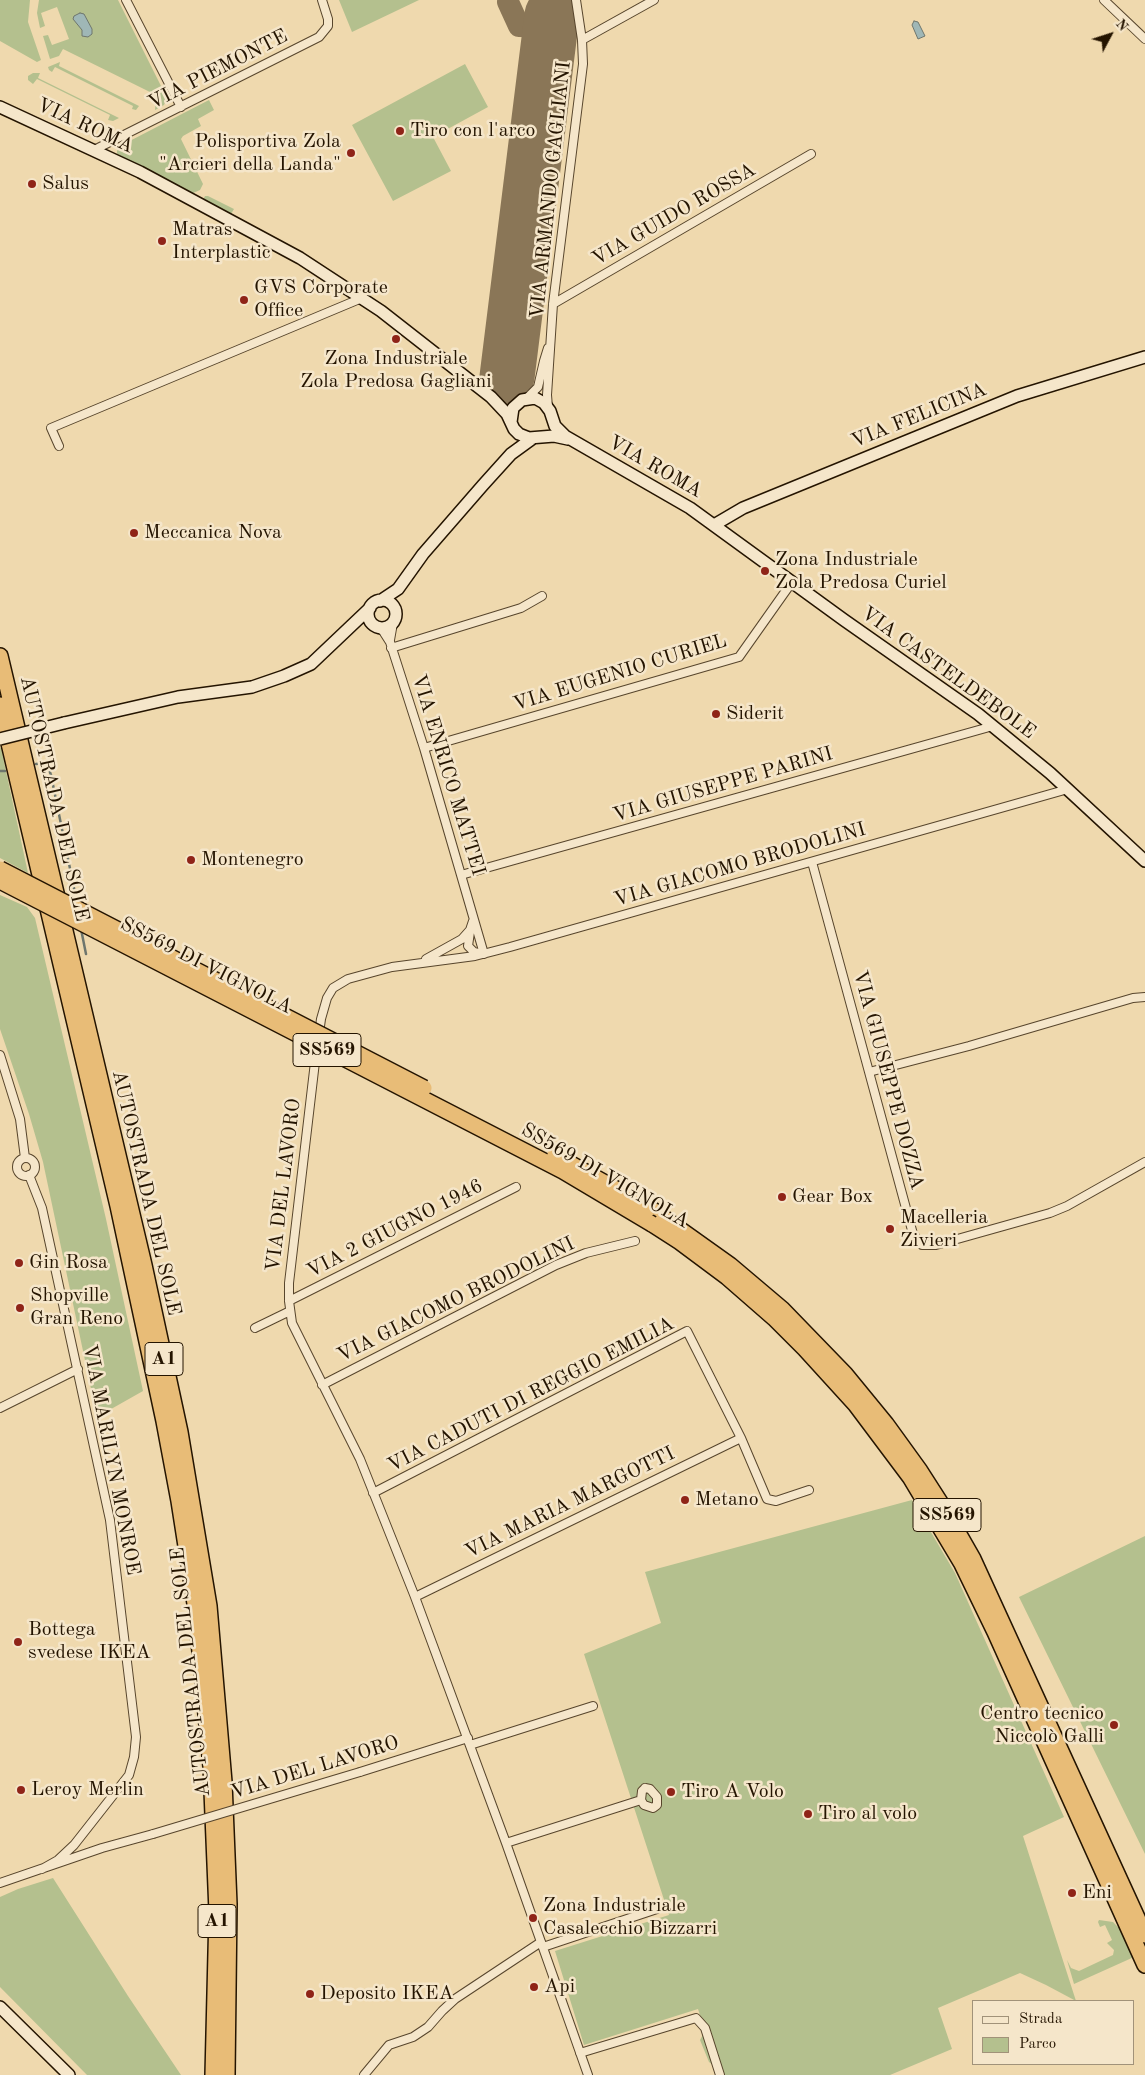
<!DOCTYPE html>
<html>
<head>
<meta charset="utf-8">
<style>
	body { margin:0 }
	#map { position:relative; width:1145px; height:2075px; overflow:hidden; background:#efd9ae; font-family:"Old Standard TT",serif }
	canvas { display:block }
	.legend { position:absolute; left:972px; top:2000px; width:162px; height:65px; box-sizing:border-box; background:#f5e6ca; border:1px solid #a19279; margin:0; padding:6px 9px; list-style:none; font-size:15px; color:#241400 }
	.legend li { display:flex; align-items:center; gap:10px; height:25px }
	.legend b { width:25px; border:1px solid #a19279 }
	.north { position:absolute; left:1085px; top:10px; width:50px; height:50px; -webkit-text-stroke:4px #f5e6ca; paint-order:stroke; rotate:50deg; font-size:14px; font-weight:700; line-height:20px; text-align:center; color:#241400 }
	.north::after { content:''; display:block; margin:auto; width:18px; height:22px; background:#241400; clip-path:polygon(50% 0,100% 100%,50% 72%,0 100%) }
</style>
</head>
<body>
<div id="map">
<canvas width="1145" height="2075"></canvas>
<ul class="legend">
<li><b style="height:6px;background:#f5e6ca"></b>Strada</li>
<li><b style="height:14px;background:#b4c08e"></b>Parco</li>
</ul>
<div class="north">N</div>
</div>
<script>
const ctx = document.querySelector('canvas').getContext('2d');
ctx.lineJoin = 'round';
function fillPath(path, color) { ctx.fillStyle = color; ctx.fill(path, 'evenodd'); }
const shape = rows => new Path2D(rows.map(r => 'M' + r).join(''));
function strokePath(path, color, width, dash) { ctx.strokeStyle = color; ctx.lineWidth = width; ctx.lineCap = dash ? 'butt' : 'round'; ctx.setLineDash(dash || []); ctx.stroke(path); }
function drawText(font, color, halo, rows, align = 'center') {
  ctx.font = font + ' "Old Standard TT",serif'; ctx.lineWidth = 5; ctx.setLineDash([]); ctx.textBaseline = 'middle'; ctx.strokeStyle = halo; ctx.fillStyle = color; for (const [text, x, y, turn = 0] of rows) {
    ctx.save(); ctx.translate(x, y); ctx.rotate((+turn || 0) * Math.PI / 180); ctx.textAlign = isNaN(turn) ? turn : align; if (halo) ctx.strokeText(text, 0, 0); ctx.fillText(text, 0, 0); ctx.restore();
  }
}
fillPath(shape([
	[0,0,30,0,28,22,41,60,37,62,0,41],
	[39,0,118,0,167,98,164,105,155,110,156,95,63,49,59,56,50,59,43,36,48,35,52,45,69,39,57,7,41,13,45,26,40,28,37,13],
	[339,0,419,0,352,32],
	[60,62,59,66,139,106,136,110,132,109,133,106,55,67,52,72,49,70,48,67],
	[465,64,488,107,433,137,451,171,393,201,352,125],
	[33,73,40,73,38,78,119,118,113,121,108,120,110,115,37,79,33,84,28,80,28,76],
	[209,100,214,110,198,119,201,126,183,136,181,139,203,184,200,190,191,194,117,154,117,151,120,146],
	[205,196,208,196,234,209,231,214,203,200],
	[0,748,1,748,28,873,0,858],
	[0,895,27,907,35,918,106,1219,143,1391,97,1417,43,1162,29,1114,0,1029],
	[912,1500,955,1573,1064,1817,1023,1836,1076,2001,1046,1985,1020,1973,938,2008,952,2049,890,2075,720,2075,718,2069,709,2062,700,2040,705,2031,698,2009,584,2045,555,1951,669,1915,584,1654,661,1623,645,1572],
	[1145,1536,1145,1854,1019,1597],
	[53,1878,128,1996,181,2075,87,2075,0,1987,0,1897,18,1889],
	[1099,1920,1113,1922,1122,1931,1134,1957,1074,1984,1067,1960,1071,1968,1079,1971,1113,1955,1114,1950,1107,1943,1112,1940,1105,1925,1100,1927,1098,1922]
]), '#b4c08e');
const water = shape([
	[80,13,84,14,92,29,92,34,88,37,82,36,82,30,73,19,74,16,80,13],
	[914,21,918,22,925,36,918,39,912,25,914,21]
]);
fillPath(water, '#9fb7b6');
strokePath(water, '#6e766d', 1);
strokePath(shape([
	[36,764,44,763,48,767,51,775,77,903],
	[0,771,5,771],
	[81,929,86,954]
]), '#6e766d', 2.5);
strokePath(shape([
	[508,2,519,26,550,27]
]), '#8a7657', 22);
strokePath(shape([
	[507,377,552,15]
]), '#8a7657', 55);
const street = shape([
	[126,0,181,107],
	[1104,0,1145,39],
	[582,40,654,0],
	[94,150,319,37,328,26,328,19,322,0],
	[553,304,811,154],
	[527,398,538,387,544,361,548,348],
	[548,407,547,395,553,304,583,64,582,40,576,0],
	[59,446,51,428,362,298],
	[377,627,383,631,390,642,424,748,484,954],
	[390,640,393,623],
	[391,648,521,608,542,596],
	[424,748,739,657,792,582],
	[812,862,913,1234,922,1245,936,1245,1050,1213,1067,1206,1145,1162],
	[461,875,993,726],
	[470,932,468,946,474,952,482,954],
	[426,959,462,939,470,930,473,921],
	[0,1055,20,1119,25,1158],
	[869,1072,969,1046,1133,998,1145,997],
	'17 1167a9 9 0 1 1 18 0a9 9 0 1 1-18 0Z',
	[29,1175,42,1208,110,1520,136,1737,134,1757,129,1775,74,1845,58,1860,42,1869],
	[289,1301,516,1187],
	[255,1328,290,1311],
	[322,1385,556,1265,586,1253,635,1241],
	[0,1408,78,1369],
	[373,1493,687,1331,741,1438,767,1499,776,1501,809,1490],
	[415,1597,741,1438],
	[470,1745,593,1706],
	[360,1772,468,1738],
	[645,1788,650,1789,657,1797,657,1805,653,1808,644,1805,641,1800,642,1791,645,1788],
	[506,1843,641,1800],
	[0,1883,102,1848,153,1834],
	[543,1947,657,1909],
	[580,2053,696,2018,705,2028,720,2075],
	[364,2075,389,2045,413,2037,428,2027,442,2011,455,1999,541,1942],
	[588,2075,506,1843,415,1597,360,1459,292,1323,289,1301,289,1283,315,1062,321,1019,327,998,333,988,348,979,392,967,475,956,510,947,1068,789]
]);
const secondary = shape([
	[0,107,140,172,300,258,381,311,491,397,507,414,514,429,519,434,529,438,554,436,568,439],
	[511,422,513,408,522,400,535,398,544,403,550,411,555,426,565,436,690,508,844,620,978,714,1050,773,1145,861],
	[714,525,743,508,1017,396,1145,357],
	'368 614a14 14 0 1 1 28 0a14 14 0 1 1-28 0Z',
	[380,601,398,589,423,554,483,485,511,454,533,438],
	[64,723,178,697,252,687,284,676,311,664,370,608],
	[0,2007,69,2075]
]);
const highway = shape([
	[0,656,144,1265,180,1432,209,1606,224,1782,229,1904,227,2075],
	[0,705,118,1206,164,1421,179,1501,196,1610,211,1767,217,1912,213,2075],
	[650,1208,730,1265,782,1309,845,1374,886,1424,920,1471,945,1510,973,1559,1145,1935],
	[652,1224,680,1242,727,1277,774,1318,805,1349,856,1405,910,1477,962,1564,995,1632,1145,1965]
]);
strokePath(street, '#57452c', 10);
strokePath(secondary, '#241400', 14);
strokePath(highway, '#241400', 18);
strokePath(street, '#f5e6ca', 8);
strokePath(secondary, '#f5e6ca', 11);
strokePath(highway, '#e8bc77', 15);
const streetBridge = shape([
	[153,1834,360,1772]
]);
const secondaryBridge = shape([
	[0,739,64,723]
]);
const highwayBridge = shape([
	[0,869,424,1088],
	[0,881,563,1171,652,1224],
	[555,1155,650,1208]
]);
strokePath(streetBridge, '#57452c', 10, []);
strokePath(secondaryBridge, '#241400', 14, []);
strokePath(highwayBridge, '#241400', 18, []);
strokePath(streetBridge, '#f5e6ca', 8);
strokePath(secondaryBridge, '#f5e6ca', 11);
strokePath(highwayBridge, '#e8bc77', 15);
for (const [x, y, r, color] of [
	[400,131,5,"#8f2418"],
	[351,153,5,"#8f2418"],
	[32,184,5,"#8f2418"],
	[162,241,5,"#8f2418"],
	[244,300,5,"#8f2418"],
	[396,339,5,"#8f2418"],
	[134,533,5,"#8f2418"],
	[765,571,5,"#8f2418"],
	[716,714,5,"#8f2418"],
	[191,860,5,"#8f2418"],
	[782,1197,5,"#8f2418"],
	[890,1229,5,"#8f2418"],
	[19,1263,5,"#8f2418"],
	[20,1308,5,"#8f2418"],
	[685,1500,5,"#8f2418"],
	[18,1642,5,"#8f2418"],
	[1114,1725,5,"#8f2418"],
	[21,1790,5,"#8f2418"],
	[671,1792,5,"#8f2418"],
	[808,1814,5,"#8f2418"],
	[1072,1893,5,"#8f2418"],
	[533,1918,5,"#8f2418"],
	[534,1987,5,"#8f2418"],
	[310,1994,5,"#8f2418"]
]) { const dot = new Path2D(); dot.arc(x, y, r, 0, 2 * Math.PI); ctx.fillStyle = color; ctx.fill(dot); strokePath(dot, '#f5e6ca', 2); }
for (const [x, y, w] of [
	[327,1050,68],
	[164,1359,38],
	[947,1515,68],
	[217,1921,38]
]) { const box = new Path2D(); box.roundRect(x - w / 2, y - 16.5, w, 33, 4); ctx.fillStyle = '#f5e6ca'; ctx.fill(box); strokePath(box, '#241400', 1); }
drawText('bold 19px', '#241400', null, [
	["SS569",327,1050],
	["A1",164,1359],
	["SS569",947,1515],
	["A1",217,1921]
]);
drawText('20px', '#241400', '#f5e6ca', [
	["VIA PIEMONTE",218,70,-27],
	["VIA ROMA",85,126,25],
	["VIA ARMANDO GAGLIANI",551,190,-84],
	["VIA GUIDO ROSSA",674,215,-30],
	["VIA FELICINA",919,416,-22],
	["VIA ROMA",655,467,30],
	["VIA EUGENIO CURIEL",620,673,-17],
	["VIA CASTELDEBOLE",948,673,36],
	["VIA ENRICO MATTEI",448,775,73],
	["VIA GIUSEPPE PARINI",723,785,-16],
	["AUTOSTRADA DEL SOLE",54,799,77],
	["VIA GIACOMO BRODOLINI",740,865,-16],
	["SS569 DI VIGNOLA",206,966,27],
	["VIA GIUSEPPE DOZZA",888,1080,75],
	["SS569 DI VIGNOLA",605,1176,30],
	["VIA DEL LAVORO",284,1185,-83],
	["AUTOSTRADA DEL SOLE",146,1193,77],
	["VIA 2 GIUGNO 1946",395,1229,-27],
	["VIA GIACOMO BRODOLINI",456,1300,-26],
	["VIA CADUTI DI REGGIO EMILIA",531,1395,-27],
	["VIA MARILYN MONROE",111,1460,79],
	["VIA MARIA MARGOTTI",570,1503,-26],
	["AUTOSTRADA DEL SOLE",191,1672,-96],
	["VIA DEL LAVORO",315,1768,-17]
]);
drawText('20px', '#241400', '#f5e6ca', [
	["Tiro con l'arco",410,131],
	["Polisportiva Zola",341,142,"right"],
	["\"Arcieri della Landa\"",341,165,"right"],
	["Salus",42,184],
	["Matras",172,230],
	["Interplastic",172,253],
	["GVS Corporate",254,288],
	["Office",254,311],
	["Zona Industriale",396,359,"center"],
	["Zola Predosa Gagliani",396,382,"center"],
	["Meccanica Nova",144,533],
	["Zona Industriale",775,560],
	["Zola Predosa Curiel",775,583],
	["Siderit",726,714],
	["Montenegro",201,860],
	["Gear Box",792,1197],
	["Macelleria",900,1218],
	["Zivieri",900,1241],
	["Gin Rosa",29,1263],
	["Shopville",30,1296],
	["Gran Reno",30,1319],
	["Metano",695,1500],
	["Bottega",28,1630],
	["svedese IKEA",28,1653],
	["Centro tecnico",1104,1714,"right"],
	["Niccolò Galli",1104,1737,"right"],
	["Leroy Merlin",31,1790],
	["Tiro A Volo",681,1792],
	["Tiro al volo",818,1814],
	["Eni",1082,1893],
	["Zona Industriale",543,1906],
	["Casalecchio Bizzarri",543,1929],
	["Api",544,1987],
	["Deposito IKEA",320,1994]
], 'left');
</script>
</body>
</html>
